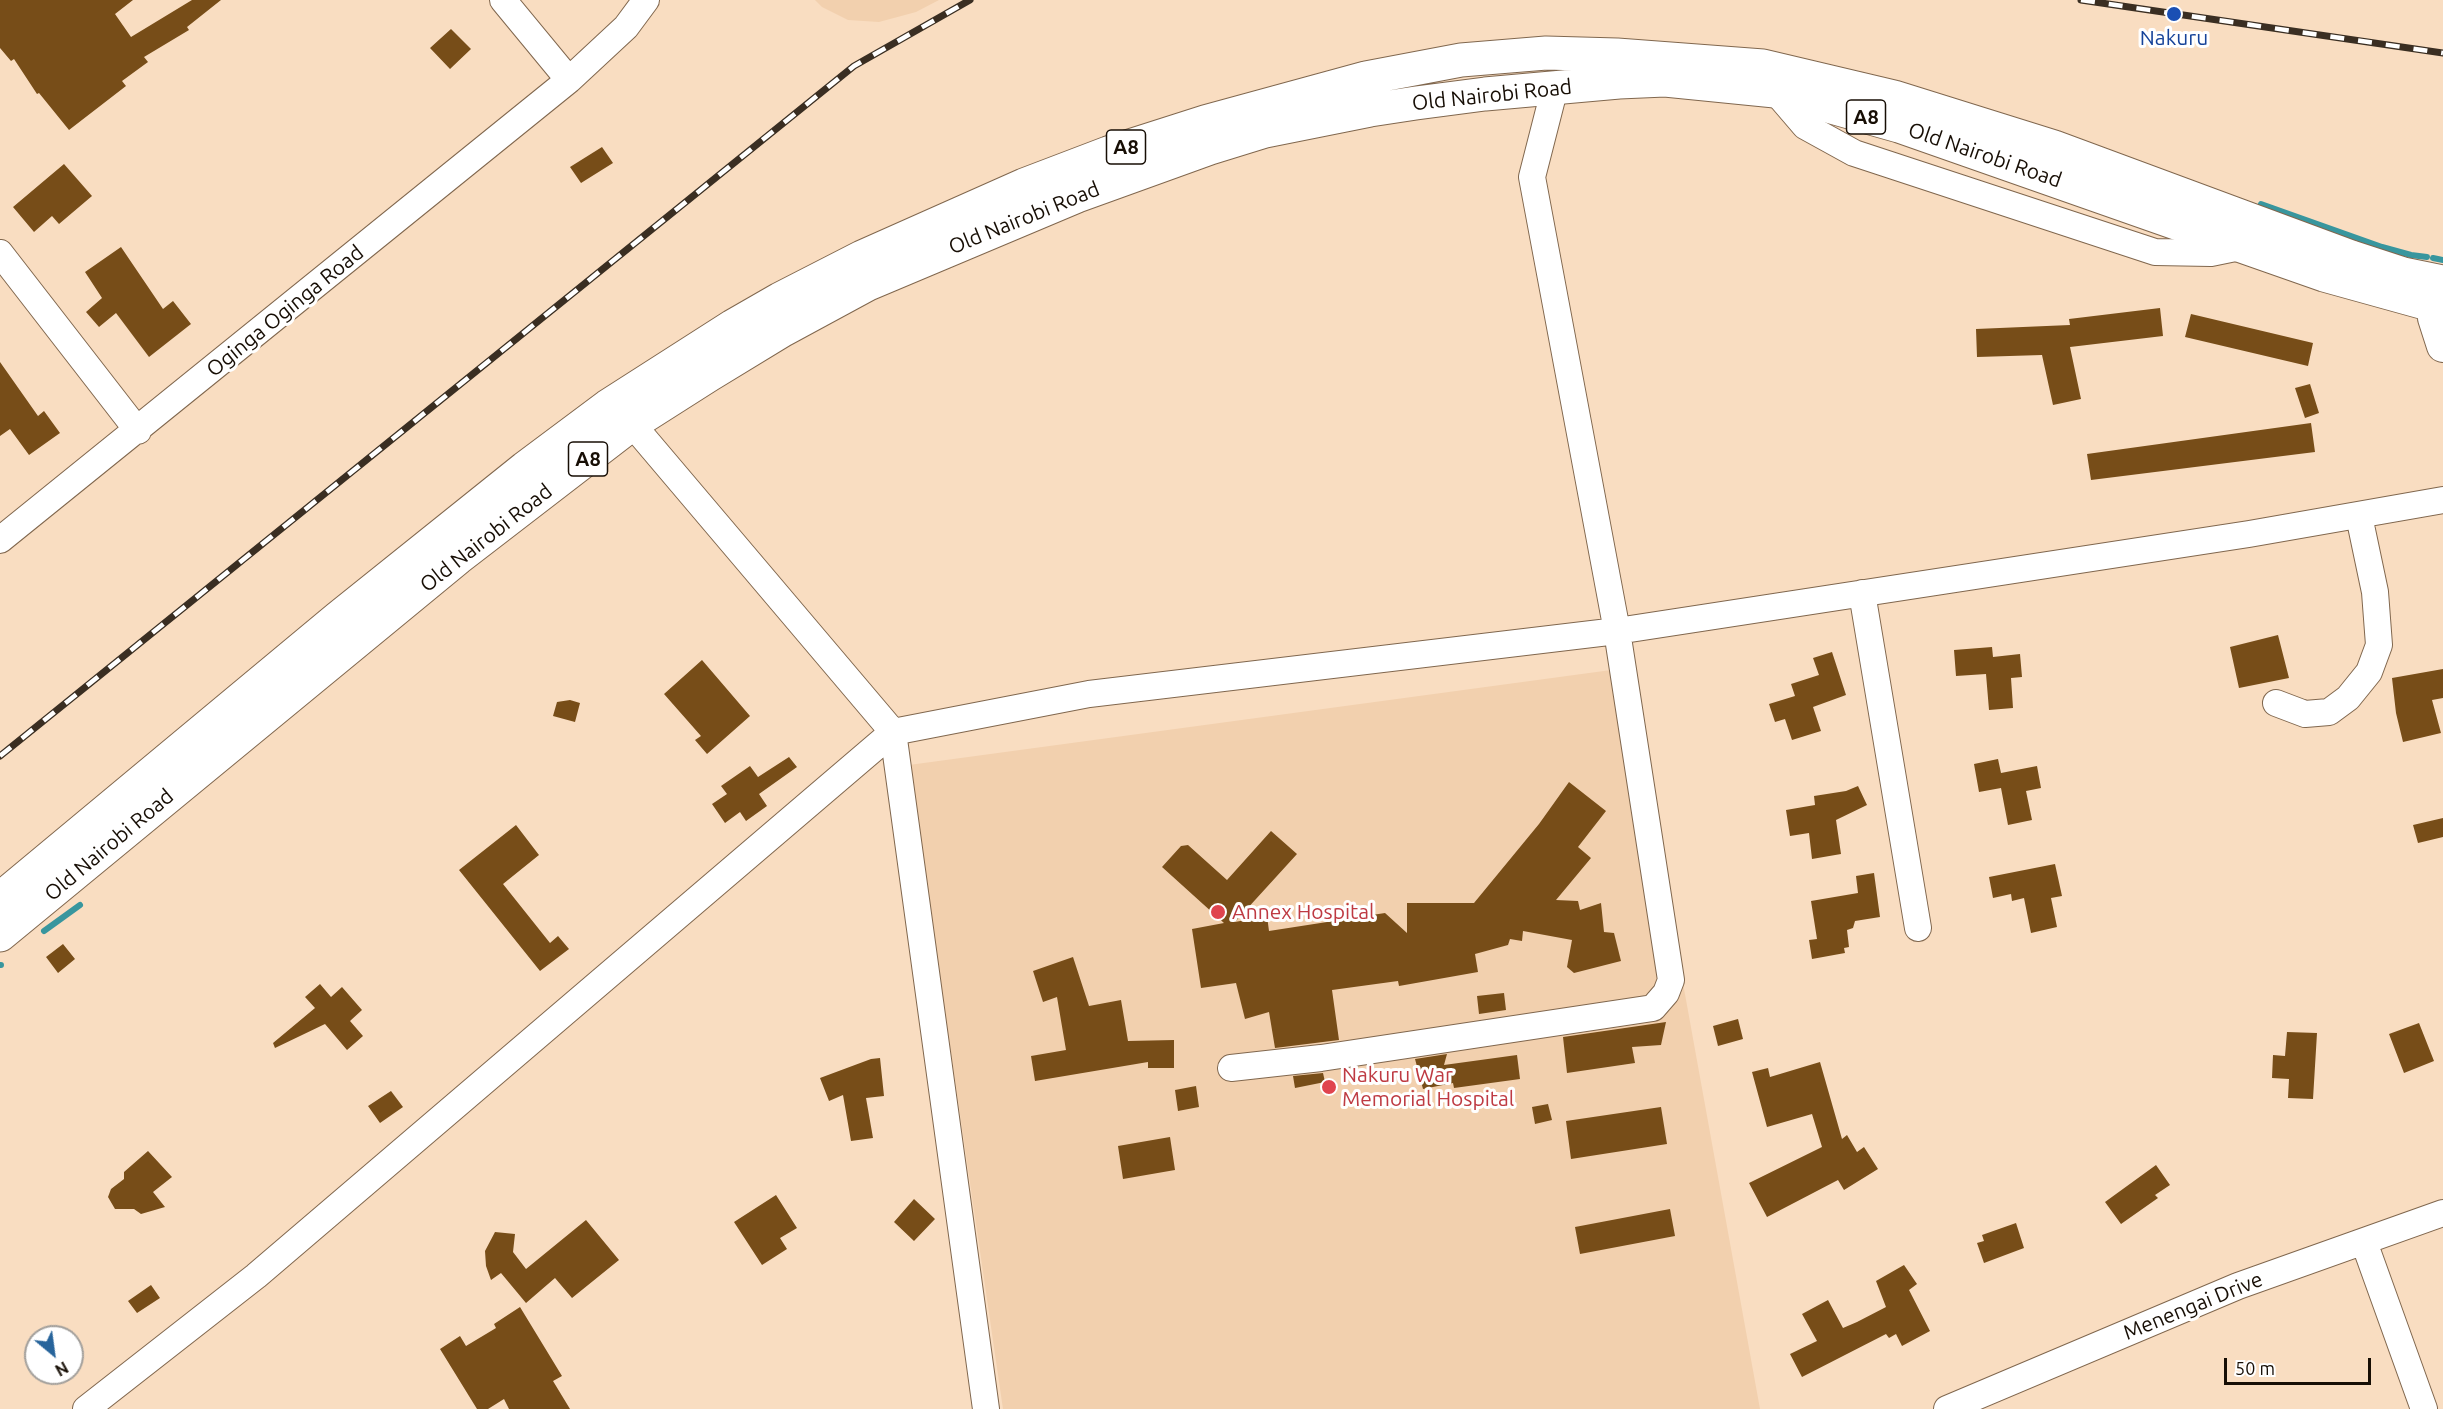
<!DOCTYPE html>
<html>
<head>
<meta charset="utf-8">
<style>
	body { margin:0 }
	#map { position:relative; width:2443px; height:1409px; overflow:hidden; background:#f9ddc1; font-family:Ubuntu,sans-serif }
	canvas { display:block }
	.north { position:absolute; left:24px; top:1325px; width:60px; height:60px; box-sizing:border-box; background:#fff; border:2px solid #a29f9b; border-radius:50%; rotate:151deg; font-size:16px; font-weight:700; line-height:24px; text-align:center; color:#170e05 }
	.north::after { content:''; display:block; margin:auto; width:21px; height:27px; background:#27649b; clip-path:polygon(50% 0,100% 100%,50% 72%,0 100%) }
	.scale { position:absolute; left:2224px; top:1358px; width:147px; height:27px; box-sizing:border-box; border:3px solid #170e05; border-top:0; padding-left:8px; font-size:18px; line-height:21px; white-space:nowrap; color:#170e05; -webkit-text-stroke:4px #fff; paint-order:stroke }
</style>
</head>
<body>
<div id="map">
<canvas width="2443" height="1409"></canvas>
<div class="north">N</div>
<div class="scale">50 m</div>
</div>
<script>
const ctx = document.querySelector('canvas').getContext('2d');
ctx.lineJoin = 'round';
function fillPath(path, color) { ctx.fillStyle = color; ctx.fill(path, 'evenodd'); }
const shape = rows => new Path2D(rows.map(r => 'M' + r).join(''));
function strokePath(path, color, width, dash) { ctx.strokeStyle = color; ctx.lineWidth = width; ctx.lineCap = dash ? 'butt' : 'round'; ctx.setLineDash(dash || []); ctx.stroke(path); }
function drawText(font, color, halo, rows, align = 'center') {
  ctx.font = font + ' Ubuntu,sans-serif'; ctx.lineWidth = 6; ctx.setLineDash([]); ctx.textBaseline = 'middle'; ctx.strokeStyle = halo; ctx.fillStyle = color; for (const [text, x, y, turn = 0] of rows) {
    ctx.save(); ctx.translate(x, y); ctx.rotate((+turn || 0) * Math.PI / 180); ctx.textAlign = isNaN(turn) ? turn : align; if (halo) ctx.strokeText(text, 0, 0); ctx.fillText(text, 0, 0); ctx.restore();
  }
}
fillPath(shape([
	[815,0,939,0,916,12,879,22,848,20,822,7],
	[1626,668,1760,1409,1003,1409,909,765]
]), '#f2d0ae');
strokePath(shape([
	[2261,204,2382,247,2411,255,2427,257],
	[2433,258,2443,260],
	[44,931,80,905],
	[0,965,1,965]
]), '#38969e', 6);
fillPath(shape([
	[0,0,133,0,115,14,131,37,192,0,221,0,187,27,189,30,144,57,148,62,122,81,126,86,69,130,39,93,37,94,14,59,11,61,0,48],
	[451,29,471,49,450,69,430,48],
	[602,147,613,163,581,183,570,167],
	[64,164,92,196,59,224,52,216,34,232,13,207],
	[121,247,163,309,173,301,191,324,149,357,116,313,99,327,86,312,102,298,85,272],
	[2160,308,2163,336,2070,347,2081,399,2053,405,2042,355,1977,357,1976,329,2070,325,2069,319],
	[2191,314,2313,343,2308,366,2185,337],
	[0,362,38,416,44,411,60,433,29,455,10,429,0,436],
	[2310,384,2319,413,2305,418,2295,388],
	[2311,423,2315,452,2091,480,2087,454],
	[2278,635,2289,678,2239,688,2230,647],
	[1992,647,1993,657,2020,654,2022,677,2011,678,2013,708,1989,710,1986,674,1956,676,1954,650],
	[1832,652,1846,695,1813,707,1821,731,1792,740,1785,719,1775,722,1769,704,1795,696,1791,684,1819,675,1813,658],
	[702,660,750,716,707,754,695,740,701,736,664,694],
	[2443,669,2443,698,2432,700,2441,733,2403,742,2396,713,2392,678],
	[570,700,580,703,575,722,553,716,557,702],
	[789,757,797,767,759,794,767,806,746,821,740,812,725,823,712,804,727,794,721,786,750,766,758,777],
	[1998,759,2001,773,2037,766,2041,788,2026,791,2032,820,2008,825,2001,788,1979,792,1974,764],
	[1569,782,1606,811,1578,847,1591,858,1556,900,1578,901,1580,910,1601,903,1604,932,1614,933,1621,961,1574,973,1567,967,1572,940,1523,931,1522,941,1510,939,1508,945,1475,954,1478,972,1399,986,1398,981,1332,990,1339,1040,1275,1048,1269,1012,1245,1019,1236,983,1201,988,1192,929,1224,923,1162,867,1181,846,1188,845,1227,880,1271,831,1297,854,1235,922,1267,916,1269,931,1385,913,1407,933,1407,903,1474,903,1539,824],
	[1858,786,1867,805,1836,820,1841,854,1812,859,1809,833,1790,836,1786,810,1815,805,1814,796,1846,791],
	[2443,818,2443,837,2418,843,2413,825],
	[516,825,539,855,503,884,550,943,558,936,569,949,540,971,459,870],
	[2055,864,2062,896,2051,898,2057,927,2031,933,2024,898,2012,901,2011,894,1993,898,1989,877],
	[1874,873,1880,917,1855,921,1853,928,1847,930,1849,947,1844,948,1845,953,1812,959,1809,940,1817,939,1811,901,1858,893,1856,876],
	[63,944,75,959,58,973,46,957],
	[1073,957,1089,1006,1121,1000,1128,1041,1174,1040,1174,1068,1148,1068,1148,1062,1035,1081,1031,1056,1066,1050,1057,997,1043,1002,1033,971],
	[320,984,331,997,342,987,362,1010,350,1021,363,1036,347,1050,325,1024,275,1048,273,1043,315,1008,305,997],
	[1504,993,1506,1010,1479,1014,1477,996],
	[1738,1019,1743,1039,1718,1046,1713,1026],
	[1666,1022,1661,1045,1632,1047,1635,1063,1567,1073,1563,1037],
	[2419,1023,2434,1061,2404,1073,2389,1034],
	[2287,1032,2317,1033,2313,1099,2288,1098,2289,1079,2272,1078,2273,1055,2285,1056],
	[1447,1054,1444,1065,1517,1055,1520,1079,1454,1088,1453,1083,1423,1089,1415,1059],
	[880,1058,884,1096,866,1098,873,1138,851,1141,843,1095,829,1101,820,1078,871,1059],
	[1820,1062,1842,1139,1847,1135,1857,1152,1864,1147,1878,1169,1844,1190,1838,1180,1767,1217,1749,1183,1822,1147,1812,1114,1767,1127,1752,1072,1768,1068,1770,1077],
	[1323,1073,1325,1082,1295,1088,1293,1076],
	[1196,1086,1199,1107,1178,1111,1175,1090],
	[391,1091,403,1107,380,1123,368,1106],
	[1548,1104,1552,1120,1535,1124,1532,1107],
	[1661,1107,1667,1144,1571,1159,1566,1121],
	[1170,1137,1175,1170,1123,1179,1118,1146],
	[148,1151,172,1177,153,1192,165,1207,141,1214,134,1209,115,1209,108,1197,111,1189,124,1179,124,1172],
	[2156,1165,2170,1185,2155,1195,2158,1198,2121,1224,2105,1202],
	[776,1195,797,1228,780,1238,787,1249,762,1265,734,1222],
	[914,1199,935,1219,914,1241,894,1222],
	[1670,1209,1675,1236,1580,1254,1575,1227],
	[586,1220,619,1260,572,1298,555,1278,526,1303,501,1273,491,1280,486,1266,485,1251,495,1232,515,1234,513,1252,526,1269],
	[2016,1223,2024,1248,1984,1263,1977,1243,1984,1241,1982,1235],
	[1904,1265,1917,1284,1909,1290,1930,1331,1902,1346,1896,1334,1889,1338,1886,1334,1802,1377,1790,1354,1817,1341,1802,1314,1828,1300,1843,1328,1857,1322,1886,1307,1876,1281],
	[151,1285,160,1298,137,1313,128,1301],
	[520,1307,562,1376,553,1381,570,1409,509,1409,504,1399,488,1409,477,1409,440,1349,460,1336,466,1346,496,1328,494,1324]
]), '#774d18');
const minor = shape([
	[503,0,569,80],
	[1775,91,1805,126,1854,153,2155,252,2211,253,2245,246],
	[0,253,138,431],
	[632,424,893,732,986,1409],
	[0,540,569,80,626,27,646,0],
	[1862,593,1918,928],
	[2276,703,2305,714,2329,712,2348,698,2369,672,2379,645,2375,592,2359,516],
	[1231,1068,1321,1058,1653,1008,1666,993,1671,980,1617,631,1532,177,1555,87],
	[2364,1242,2424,1409],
	[86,1409,256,1276,893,732,1089,694,1617,631,2249,534,2443,500],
	[1947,1409,2238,1286,2443,1213]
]);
const major = shape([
	[2438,307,2434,318,2443,346]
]);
const highway = shape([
	[0,899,338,618,525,468,608,406,733,326,780,299,862,257,1024,185,1108,153,1205,122,1366,78,1461,60,1546,53,1617,55,1763,66,1894,97,2054,147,2351,257,2403,274,2443,282],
	[0,935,458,558,632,424,709,375,783,330,868,284,1077,196,1210,148,1265,131,1370,110,1416,103,1485,94,1619,82,1665,80,1775,91,1899,126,2324,275,2443,308]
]);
strokePath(minor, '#80674e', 28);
strokePath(major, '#80674e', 34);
strokePath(highway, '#80674e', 35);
strokePath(minor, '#fff', 26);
strokePath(major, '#fff', 32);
strokePath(highway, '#fff', 33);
const rail = shape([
	[2081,0,2443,53],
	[0,756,854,66,970,0]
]);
strokePath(rail, '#3a2e22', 7);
strokePath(rail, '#fff', 4.5, [14]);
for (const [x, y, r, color] of [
	[2174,14,8,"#1a4fb4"],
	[1218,912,8,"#e0444e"],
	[1329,1087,8,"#e0444e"]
]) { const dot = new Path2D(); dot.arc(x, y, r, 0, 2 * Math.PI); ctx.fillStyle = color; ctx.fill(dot); strokePath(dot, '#fff', 2); }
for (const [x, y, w] of [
	[1866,117,39],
	[1126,147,39],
	[588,459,39]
]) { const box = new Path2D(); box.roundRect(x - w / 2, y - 17, w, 34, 4.5); ctx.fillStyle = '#fff'; ctx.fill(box); strokePath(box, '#170e05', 1.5); }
drawText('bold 20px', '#170e05', null, [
	["A8",1866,117],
	["A8",1126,147],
	["A8",588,459]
]);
drawText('21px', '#164399', '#fff', [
	["Nakuru",2174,38]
]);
drawText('21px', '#170e05', '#fff', [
	["Old Nairobi Road",1492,95,-6],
	["Old Nairobi Road",1985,155,19],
	["Old Nairobi Road",1024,218,-22],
	["Oginga Oginga Road",285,311,-39],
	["Old Nairobi Road",486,538,-38],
	["Old Nairobi Road",109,845,-40],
	["Menengai Drive",2193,1306,-22]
]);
drawText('21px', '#be3a42', '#fff', [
	["Annex Hospital",1232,912],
	["Nakuru War",1342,1075],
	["Memorial Hospital",1342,1099]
], 'left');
</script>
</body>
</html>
